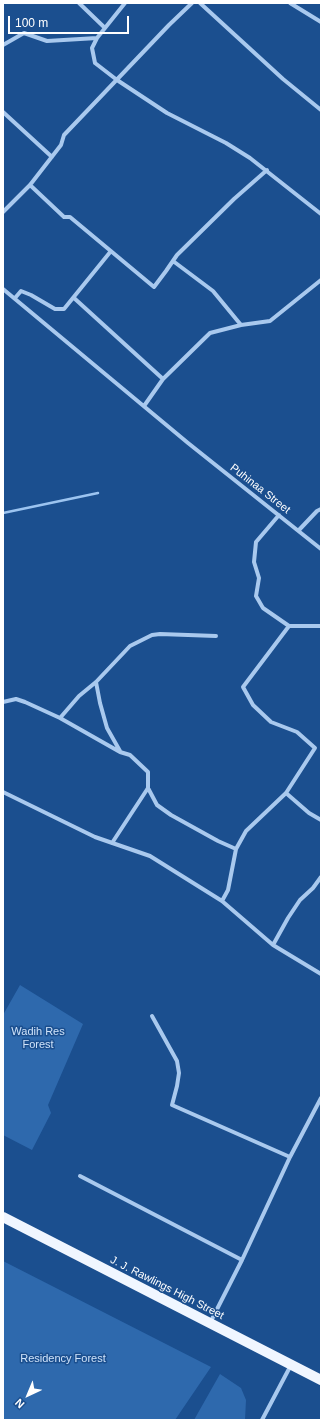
<!DOCTYPE html>
<html>
<head>
<meta charset="utf-8">
<style>
	body { margin:0 }
	#map { position:relative; width:324px; height:1423px; overflow:hidden; background:#1b4f8f; font-family:Arial,sans-serif }
	canvas { display:block }
	.frame { position:absolute; inset:0; border:4px solid #fff; pointer-events:none }
	.north { position:absolute; left:8px; top:1375px; width:40px; height:40px; -webkit-text-stroke:3px #1b4f8f; paint-order:stroke; rotate:224deg; font-size:11px; font-weight:700; line-height:16px; text-align:center; color:#fff }
	.north::after { content:''; display:block; margin:auto; width:14px; height:18px; background:#fff; clip-path:polygon(50% 0,100% 100%,50% 72%,0 100%) }
	.scale { position:absolute; left:8px; top:16px; width:121px; height:18px; box-sizing:border-box; border:2px solid #fff; border-top:0; padding-left:5px; font-size:12px; line-height:14px; white-space:nowrap; color:#fff; -webkit-text-stroke:3px #1b4f8f; paint-order:stroke }
</style>
</head>
<body>
<div id="map">
<canvas width="324" height="1423"></canvas>
<div class="frame"></div>
<div class="north">N</div>
<div class="scale">100 m</div>
</div>
<script>
const ctx = document.querySelector('canvas').getContext('2d');
ctx.lineJoin = 'round';
function fillPath(path, color) { ctx.fillStyle = color; ctx.fill(path, 'evenodd'); }
const shape = rows => new Path2D(rows.map(r => 'M' + r).join(''));
function strokePath(path, color, width, dash) { ctx.strokeStyle = color; ctx.lineWidth = width; ctx.lineCap = dash ? 'butt' : 'round'; ctx.setLineDash(dash || []); ctx.stroke(path); }
function drawText(font, color, halo, rows, align = 'center') {
  ctx.font = font + ' Arial,sans-serif'; ctx.lineWidth = 3; ctx.setLineDash([]); ctx.textBaseline = 'middle'; ctx.strokeStyle = halo; ctx.fillStyle = color; for (const [text, x, y, turn = 0] of rows) {
    ctx.save(); ctx.translate(x, y); ctx.rotate((+turn || 0) * Math.PI / 180); ctx.textAlign = isNaN(turn) ? turn : align; if (halo) ctx.strokeText(text, 0, 0); ctx.fillText(text, 0, 0); ctx.restore();
  }
}
fillPath(shape([
	[20,985,83,1024,48,1105,51,1113,32,1150,3,1135,3,1015],
	[3,1261,211,1367,175,1420,3,1420],
	[220,1374,241,1388,246,1400,245,1420,194,1420]
]), '#2e69ad');
strokePath(shape([
	[3,513,98,493]
]), '#9cc4f0', 2.5);
strokePath(shape([
	[79,3,105,28,97,38],
	[200,3,283,79,321,110],
	[290,3,321,22],
	[105,28,125,3],
	[3,45,24,33,47,41,97,38,92,48,95,63,117,80,167,113,226,143,250,158,321,214],
	[3,112,52,157],
	[30,185,64,217,70,217,154,287,166,271,177,255,234,199,267,170],
	[3,212,30,185,61,145,64,135,169,25,192,3],
	[173,261,213,291,241,325],
	[3,289,188,443,321,549],
	[15,298,21,291,31,295,55,309,64,309,111,251],
	[74,298,163,379,144,406],
	[163,379,210,333,241,325,270,321,321,280],
	[279,515,256,542,254,562,259,578,256,596,263,608,289,626,321,626],
	[299,530,317,511,321,509],
	[96,682,100,703,107,728,120,751],
	[3,702,16,699,25,702,60,718,120,752,130,755,148,772,148,788,157,805,171,815,218,841,236,849],
	[60,718,79,696,96,682,130,646,152,635,160,634,216,636],
	[3,792,95,837,150,856,222,901,273,945,321,974],
	[286,793,309,813,321,820],
	[112,843,148,788],
	[222,901,228,890,236,849,246,831,286,793,315,748,297,732,271,722,253,705,243,687,289,626],
	[273,945,288,918,300,900,313,888,321,877],
	[152,1016,177,1061,179,1073,177,1086,172,1105,290,1157],
	[80,1176,242,1260],
	[210,1323,242,1260,290,1157,321,1098],
	[262,1420,291,1365]
]), '#a9c9ee', 4);
strokePath(shape([
	[3,1217,321,1380]
]), '#f0f6ff', 10);
drawText('11px', '#fff', '#1b4f8f', [
	["Puhinaa Street",260,489,38],
	["J. J. Rawlings High Street",167,1288,27]
]);
drawText('11px', '#cfe3fa', '#1b4f8f', [
	["Wadih Res",38,1032],
	["Forest",38,1045],
	["Residency Forest",63,1359]
]);
</script>
</body>
</html>
